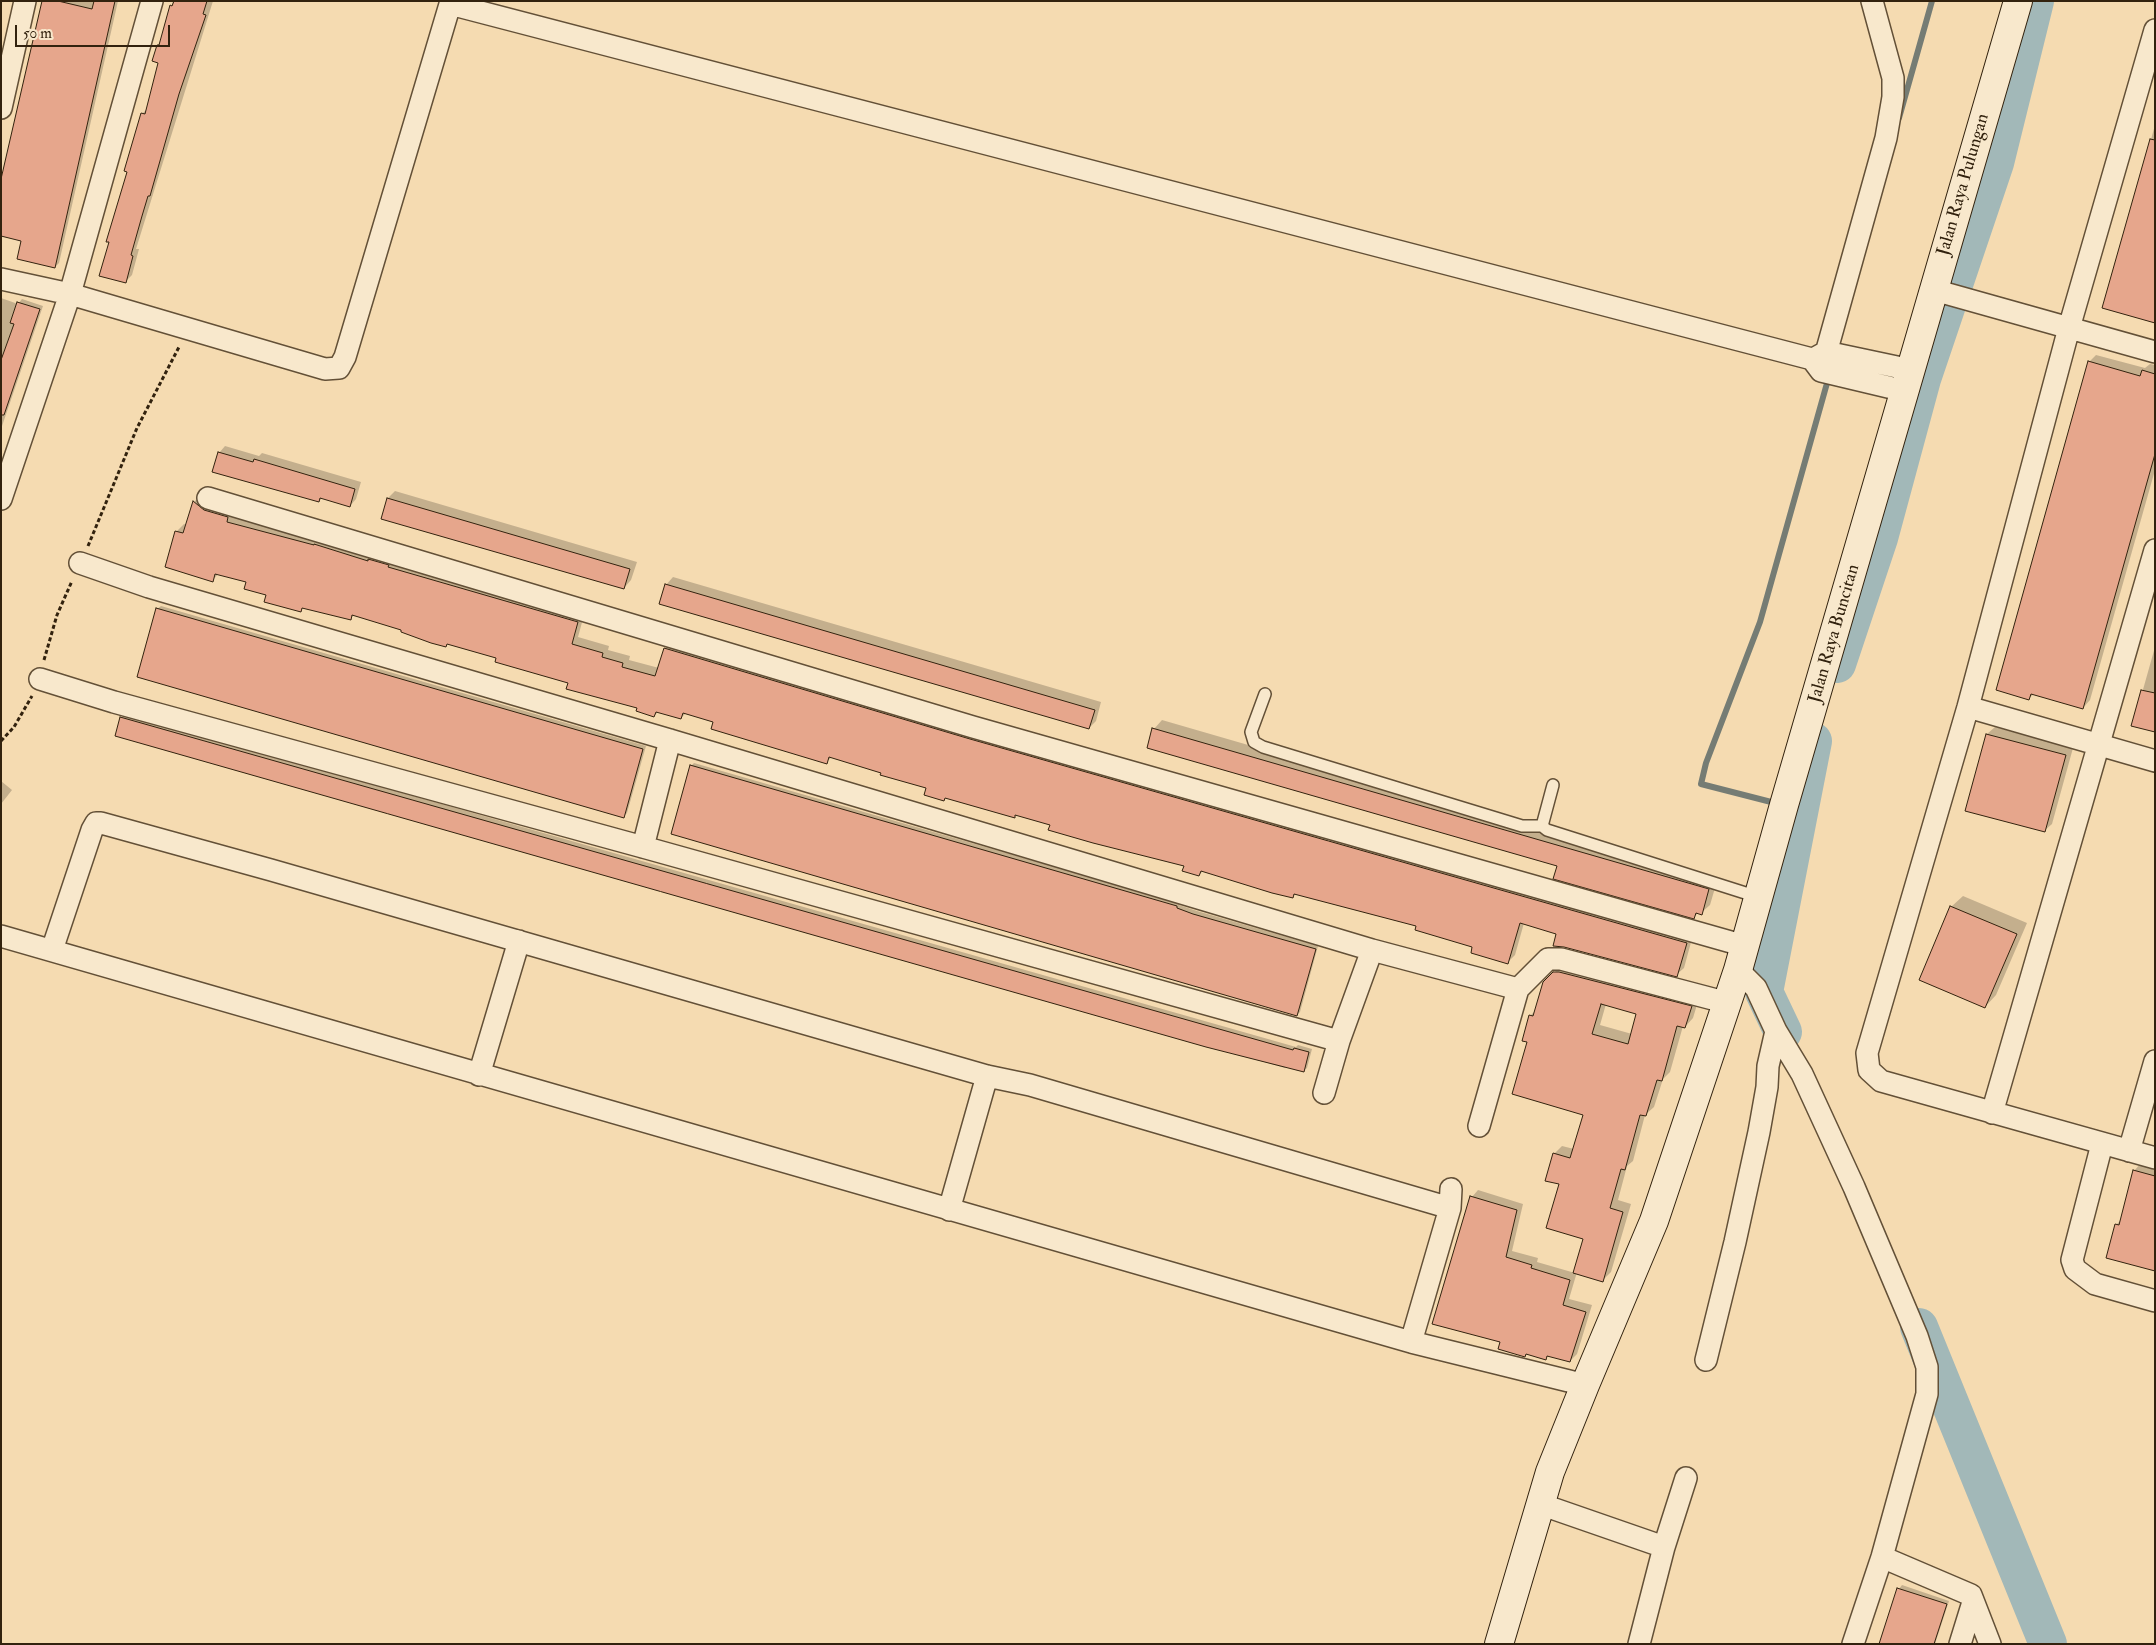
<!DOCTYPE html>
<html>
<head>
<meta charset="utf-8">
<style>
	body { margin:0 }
	#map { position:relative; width:2156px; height:1645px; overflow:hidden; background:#f5dbb1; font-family:"IM FELL Double Pica",serif }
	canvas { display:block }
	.frame { position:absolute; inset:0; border:2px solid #32220e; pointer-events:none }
	.scale { position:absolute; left:15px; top:25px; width:155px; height:22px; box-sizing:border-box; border:2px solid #32220e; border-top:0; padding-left:6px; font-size:15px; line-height:18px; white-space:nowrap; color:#32220e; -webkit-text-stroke:4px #f8e8cc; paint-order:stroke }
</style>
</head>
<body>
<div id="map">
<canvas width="2156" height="1645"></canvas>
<div class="frame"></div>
<div class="scale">50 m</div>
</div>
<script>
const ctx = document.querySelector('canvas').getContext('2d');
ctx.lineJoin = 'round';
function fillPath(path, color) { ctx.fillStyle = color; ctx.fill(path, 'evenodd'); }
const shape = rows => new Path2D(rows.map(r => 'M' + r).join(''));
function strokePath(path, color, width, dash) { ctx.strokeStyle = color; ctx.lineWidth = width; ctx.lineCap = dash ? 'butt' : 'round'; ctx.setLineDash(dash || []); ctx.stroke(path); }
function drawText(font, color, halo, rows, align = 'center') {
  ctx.font = font + ' "IM FELL Double Pica",serif'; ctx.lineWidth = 4.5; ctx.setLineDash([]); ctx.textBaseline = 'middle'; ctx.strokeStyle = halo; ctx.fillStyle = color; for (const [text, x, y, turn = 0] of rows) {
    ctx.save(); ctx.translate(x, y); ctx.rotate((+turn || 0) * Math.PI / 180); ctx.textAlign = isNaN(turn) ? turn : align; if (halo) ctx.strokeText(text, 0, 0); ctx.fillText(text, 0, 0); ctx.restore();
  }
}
fillPath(shape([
	[44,1,118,1,59,263,55,267,23,240],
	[173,1,213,1,136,249,139,249,132,275,125,282,129,171,142,114,147,109,160,62,158,45,162,42],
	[2155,125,2155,323,2104,308],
	[1,298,18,304,22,299,43,306,1,429],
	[2096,355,2145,368,2150,364,2155,365,2155,470,2090,700,2083,708,2034,694,2029,698,2089,362],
	[225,446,259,456,262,453,361,482,356,499,350,506,322,498,319,501,219,453],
	[395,491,637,562,631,580,624,588,382,518,388,498],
	[201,495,584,615,578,637,609,646,608,650,630,656,629,660,659,668,665,649,672,642,1693,935,1684,968,1676,975,1558,933,1524,923,1515,955,1508,962,1474,946,1417,925,1296,894,1293,896,1203,871,1199,875,1185,865,1016,814,1014,816,882,772,832,757,826,762,714,721,686,713,681,718,658,712,654,716,638,707,570,682,497,657,449,643,446,645,403,629,354,615,350,619,304,607,300,611,247,582,219,573,212,581,177,531,184,524,187,525,194,502],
	[673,577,1101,702,1096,721,1089,728,666,585],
	[161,606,646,746,627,813,624,816,157,609],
	[2155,647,2155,731,2133,725],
	[125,714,1296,1047,1298,1045,1312,1049,1307,1068,1303,1071,1287,1066,1285,1068,117,735,122,717],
	[1162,720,1717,881,1710,905,1701,913,1698,913,1694,917,1558,865,1154,729],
	[1995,727,2073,748,2052,824,2044,831,1987,734],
	[694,763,1180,903,1179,905,1197,911,1318,946,1300,1012,1297,1015,691,766],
	[1,781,12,790,1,804],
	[1963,896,2027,923,1996,995,1985,1007,1951,907],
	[1563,964,1699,998,1693,1018,1685,1027,1683,1026,1670,1072,1663,1079,1654,1107,1645,1115,1633,1161,1627,1166,1618,1200,1631,1204,1611,1272,1603,1280,1577,1272,1569,1299,1592,1305,1577,1354,1570,1361,1549,1355,1546,1358,1528,1353,1525,1356,1502,1341,1472,1197,1478,1190,1523,1204,1512,1251,1538,1258,1537,1262,1575,1273,1584,1238,1560,1184,1554,1154,1562,1146,1574,1149,1585,1114,1529,1041,1530,1016,1536,1010,1544,983],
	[1606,1004,1638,1013,1632,1034,1600,1025],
	[2141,1163,2155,1167,2155,1270,2116,1225,2121,1220,2134,1171],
	[1902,1585,1949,1601,1935,1644,1881,1644,1899,1589]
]), '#0003');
strokePath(shape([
	[1899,118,1932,1],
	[1779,804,1701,784,1706,763,1760,622,1829,376]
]), '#757c74', 6);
strokePath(shape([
	[1837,664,1879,538,1922,379,1995,163,2035,1],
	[1783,1032,1764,992,1813,741],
	[1919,1327,2048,1644]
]), '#a2b8b8', 38);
const building = shape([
	[42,1,58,1,92,9,94,1,115,1,55,268,17,259,21,241,1,236,1,179,42,1],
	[174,1,207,1,203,14,206,15,179,94,150,196,148,196,142,216,131,255,133,256,126,283,99,276,109,242,106,242,127,172,124,171,141,113,145,114,158,63,152,61,157,45,159,45,170,5,172,6,174,1],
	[2150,139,2155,140,2155,323,2102,308,2150,139],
	[17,302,40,309,4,415,1,415,1,360,14,324,10,323,17,302],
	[2088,361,2140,376,2142,370,2155,374,2155,454,2083,709,2031,694,2029,700,1996,690,2088,361],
	[218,452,253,462,254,459,355,489,350,507,320,498,319,502,212,472,218,452],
	[387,498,630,569,624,589,381,519,387,498],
	[193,501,204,510,228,517,227,522,314,545,314,544,368,561,368,559,389,565,388,567,578,622,572,644,603,653,602,657,623,663,622,667,655,676,664,648,970,739,1687,943,1677,977,1564,947,1553,946,1556,934,1520,923,1508,964,1471,953,1472,947,1415,930,1416,926,1294,894,1293,898,1272,893,1201,871,1199,876,1182,871,1184,866,1093,843,1048,830,1050,825,1015,815,1015,818,945,798,944,801,924,795,926,788,880,775,881,773,829,757,827,764,711,729,713,722,683,713,681,719,656,712,654,717,636,711,637,708,566,689,568,683,495,662,496,658,447,644,446,647,431,643,401,632,401,630,352,615,351,620,302,608,301,612,264,602,266,595,244,589,246,582,215,574,213,582,165,567,175,531,183,533,193,501],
	[665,584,1095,710,1089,729,659,604,665,584],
	[156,608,643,749,624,818,137,677,156,608],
	[2141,690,2155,693,2155,732,2131,726,2141,690],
	[120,717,1293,1050,1294,1048,1309,1052,1304,1072,1206,1047,115,736,120,717],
	[1152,728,1709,889,1702,915,1696,913,1694,919,1553,879,1557,866,1147,748,1152,728],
	[1986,734,2066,755,2045,832,1965,811,1986,734],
	[690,765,1177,906,1177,908,1193,914,1316,949,1297,1016,671,834,690,765],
	[1950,906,2017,934,1985,1008,1919,980,1950,906],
	[1553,972,1559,972,1692,1006,1685,1028,1677,1026,1662,1081,1657,1080,1646,1116,1640,1115,1625,1170,1621,1169,1610,1208,1623,1212,1603,1282,1573,1273,1583,1239,1546,1228,1559,1184,1545,1181,1553,1153,1570,1158,1583,1115,1512,1094,1527,1042,1522,1041,1529,1015,1533,1016,1543,982,1553,972],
	[1601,1004,1636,1014,1628,1044,1592,1034,1601,1004],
	[2133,1170,2155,1176,2155,1271,2106,1258,2115,1224,2119,1225,2133,1170],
	[1470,1196,1517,1210,1506,1257,1532,1265,1531,1268,1570,1280,1563,1305,1586,1312,1570,1362,1547,1356,1546,1360,1526,1354,1525,1357,1498,1349,1500,1342,1432,1324,1470,1196],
	[1897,1588,1947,1604,1934,1644,1879,1644,1897,1588]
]);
fillPath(building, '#e6a68c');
strokePath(building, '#32220e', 1);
const lane = shape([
	[1265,694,1251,732,1254,742,1263,747,1522,826,1542,826],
	[1553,785,1542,826,1547,830,1758,897]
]);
const street = shape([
	[450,4,1812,359,1821,371,1905,391],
	[2155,30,2069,328,1968,707,1867,1053,1869,1070,1881,1081,2155,1158],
	[1,108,25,1],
	[1,279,70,294,325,369,339,368,345,357,451,1],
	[1934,290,2155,352],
	[1815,358,1826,352,1911,370],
	[1821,371,1886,138,1893,97,1893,78,1872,1],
	[208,498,973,727,1745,946],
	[1,499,70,294,152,1],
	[80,563,149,587,670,740,1372,950,1518,989],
	[40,679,114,702,643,847,1339,1041],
	[1968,707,2155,761],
	[643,847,670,740],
	[1,936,1411,1342,1585,1385],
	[52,950,92,830,96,823,101,823,271,870,987,1076,1030,1085,1450,1208],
	[1738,970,1756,988,1776,1031,1802,1074,1854,1187,1917,1336,1927,1367,1927,1394,1882,1557,1853,1644],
	[479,1075,519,941],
	[1324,1093,1339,1041,1372,950],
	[1992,1113,2155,550],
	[1479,1126,1518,989,1548,959,1561,959,1728,1003],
	[2102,1144,2072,1260,2075,1269,2095,1284,2155,1301],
	[2129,1151,2155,1061],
	[949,1210,987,1076],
	[1411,1342,1450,1208,1451,1189],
	[1706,1360,1735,1242,1759,1132,1767,1087,1768,1066,1776,1031],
	[1540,1504,1664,1547,1639,1644],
	[1664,1547,1686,1478],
	[1882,1557,1971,1595,1990,1644],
	[1960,1644,1973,1602]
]);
const secondary = shape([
	[1499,1644,1550,1472,1585,1385,1654,1221,1738,970,1784,805,2018,1]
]);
strokePath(lane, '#635037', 14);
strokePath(street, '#635037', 24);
strokePath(secondary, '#32220e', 30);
strokePath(shape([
	[88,546,137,428,179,347],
	[44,660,57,615,72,581],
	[1,741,14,727,32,696]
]), '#32220e', 3, [4, 2.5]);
strokePath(lane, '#f8e8cc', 11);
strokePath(street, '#f8e8cc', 21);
strokePath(secondary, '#f8e8cc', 28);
drawText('18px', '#32220e', '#f8e8cc', [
	["Jalan Raya Pulungan",1964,185,-74],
	["Jalan Raya Buncitan",1835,634,-74]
]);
</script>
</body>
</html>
